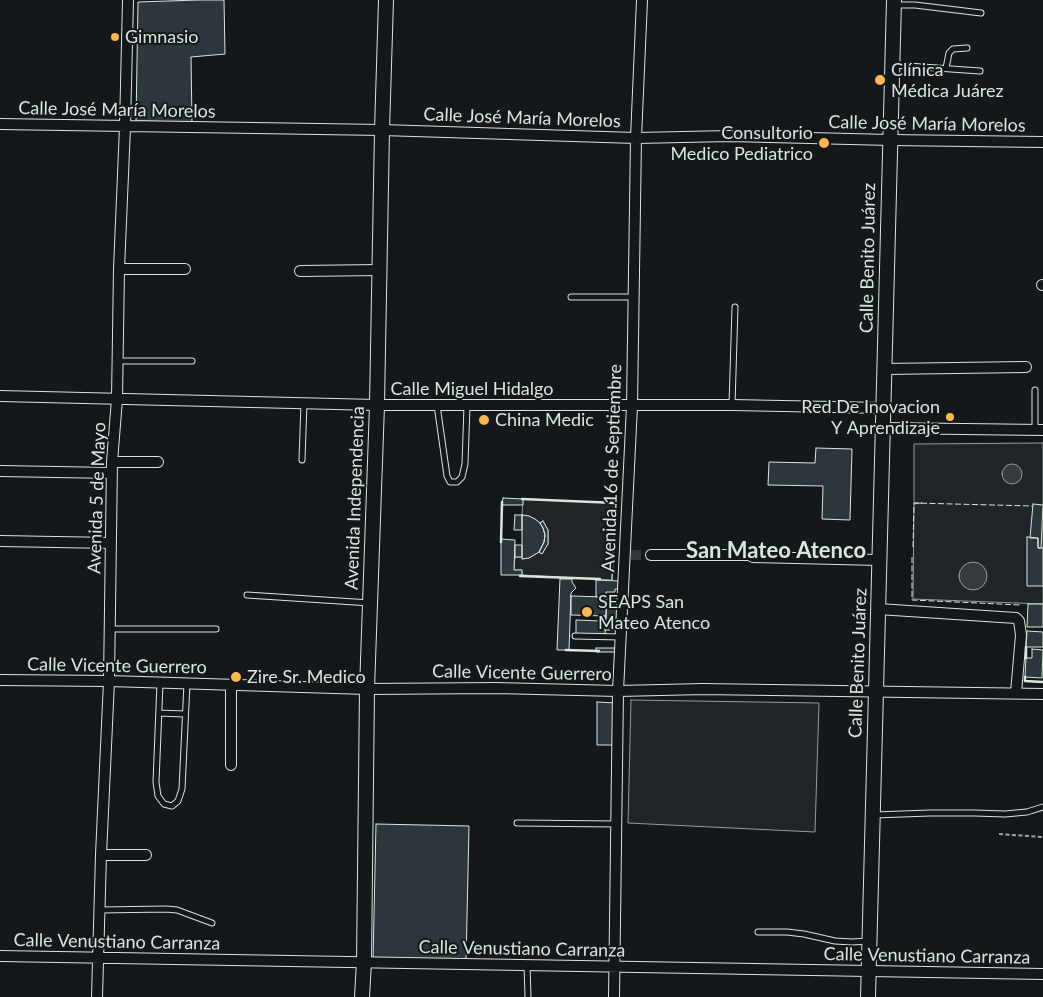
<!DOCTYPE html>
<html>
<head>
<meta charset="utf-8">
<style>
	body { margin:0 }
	canvas { display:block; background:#14181c }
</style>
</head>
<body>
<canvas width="1043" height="997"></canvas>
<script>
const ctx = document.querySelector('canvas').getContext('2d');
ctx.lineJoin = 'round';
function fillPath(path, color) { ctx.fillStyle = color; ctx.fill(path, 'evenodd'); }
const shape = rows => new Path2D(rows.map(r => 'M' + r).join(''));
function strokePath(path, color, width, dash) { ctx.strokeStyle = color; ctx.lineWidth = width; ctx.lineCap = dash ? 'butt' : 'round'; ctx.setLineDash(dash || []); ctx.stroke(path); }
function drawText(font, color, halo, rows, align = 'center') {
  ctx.font = font + ' Lato,sans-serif'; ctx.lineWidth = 4; ctx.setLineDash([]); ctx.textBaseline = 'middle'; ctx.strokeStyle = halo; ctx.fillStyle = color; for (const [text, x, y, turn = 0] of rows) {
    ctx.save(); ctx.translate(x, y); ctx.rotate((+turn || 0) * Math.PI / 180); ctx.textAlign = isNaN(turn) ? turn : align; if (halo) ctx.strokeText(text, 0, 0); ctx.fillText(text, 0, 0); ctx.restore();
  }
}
const green = shape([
	[1043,443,1043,604,913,599,914,504,922,503,914,503,914,444,1043,443],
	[523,499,616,503,612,580,522,575,522,570,514,570,515,557,522,557,522,559,529,558,539,552,542,554,548,544,548,530,543,521,540,523,535,519,529,516,522,515,523,499],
	[631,700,819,703,815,832,628,823,631,700]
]);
fillPath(green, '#202428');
strokePath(green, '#939e99', 1);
const water = shape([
	'1002 474a10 10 0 1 1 20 0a10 10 0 1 1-20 0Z',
	'959 576a14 14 0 1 1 28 0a14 14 0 1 1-28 0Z'
]);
fillPath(water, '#363b3e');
strokePath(water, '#939e99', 1);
const building = shape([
	[198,0,224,0,225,54,191,57,192,122,136,121,138,2,198,0],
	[816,448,852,449,850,520,822,519,823,486,768,485,769,462,815,463,816,448],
	[503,498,523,499,523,505,502,505,503,498],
	[1033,504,1043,505,1041,548,1038,548,1038,538,1030,538,1033,504],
	[515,515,522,515,522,530,514,530,515,515],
	[522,515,529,516,535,519,540,523,543,528,545,535,544,542,539,552,529,558,522,559,522,515],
	[543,521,548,530,548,544,542,554,539,552,544,542,545,535,543,528,540,523,543,521],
	[1027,537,1038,538,1038,548,1043,548,1043,586,1027,586,1027,537],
	[501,539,515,540,514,570,522,570,522,575,501,575,501,539],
	[515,545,522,545,522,557,515,557,515,545],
	[560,579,572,579,572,582,576,588,571,593,569,650,557,650,560,579],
	[596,580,620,581,619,589,615,589,615,592,606,592,606,597,596,597,596,580],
	[571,596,607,597,606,616,571,615,571,596],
	[607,597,617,597,616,630,605,630,607,597],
	[1028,604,1043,604,1043,627,1027,627,1028,604],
	[601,616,606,616,605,635,576,634,576,620,601,621,601,616],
	[1027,631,1043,632,1043,647,1026,647,1027,631],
	[596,648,616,648,616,652,596,652,596,648],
	[1032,649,1043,650,1042,678,1025,677,1026,658,1032,658,1032,649],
	[597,702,617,703,618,745,597,745,597,702],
	[376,824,469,826,466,963,373,961,376,824]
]);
fillPath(building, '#2c363c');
strokePath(building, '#d8e6dc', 1);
strokePath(shape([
	[631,555,651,555]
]), '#313739', 10, [10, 5]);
const lane = shape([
	[895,5,915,5,981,13],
	[893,65,980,71],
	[946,68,949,53,953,49,967,48],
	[571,297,633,297],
	[118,361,192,361],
	[1035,390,1035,430],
	[437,405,447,476,450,482,457,482,462,477,465,464,467,405],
	[732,405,735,307],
	[302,460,304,403],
	[247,595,370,603],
	[110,629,216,629],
	[575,636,621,637],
	[160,683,156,782,158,796,164,804,172,806,178,801,182,789,187,683],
	[159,713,185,714],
	[874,815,930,813,975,813,1005,814,1027,812,1043,807],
	[517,823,617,824],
	[100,910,166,909,177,910,212,923],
	[758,932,787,932,804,934,835,941,852,942,869,941],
	[527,965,528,997]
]);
const street = shape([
	[0,124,382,130,636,138,730,136,890,140,1043,142],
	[119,269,185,269],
	[300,271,379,270],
	[1042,285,1043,285],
	[884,369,1026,367],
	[0,396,377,405,732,405,883,408],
	[883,428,1043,430],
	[112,462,158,462],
	[0,471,112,473],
	[0,541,111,543],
	[651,555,749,555,753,557,879,560],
	[878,609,1016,618,1019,621,1021,635,1016,693],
	[0,680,109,681,367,689,496,688,618,691,703,689,1043,694],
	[231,765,231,685],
	[101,855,146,855],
	[0,956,1043,974],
	[97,997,101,855,109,681,112,462,117,399,119,269,125,127,128,0],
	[614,997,618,691,632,406,636,138,642,0]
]);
const secondary = shape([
	[362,997,364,962,367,689,377,405,382,130,386,0],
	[868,997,894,0]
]);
strokePath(lane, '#d8e6dc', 7);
strokePath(street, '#d8e6dc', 12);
strokePath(secondary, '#d8e6dc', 16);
strokePath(shape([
	[999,834,1043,837]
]), '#9da8a2', 2, [4, 2.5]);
strokePath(lane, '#14181c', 5);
strokePath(street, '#14181c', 10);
strokePath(secondary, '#14181c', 14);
strokePath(shape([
	[615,535,616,503],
	[913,547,914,503,1033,506],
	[912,557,912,600,1021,605],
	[612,580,613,548]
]), '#d8e6dc', 1, [6, 2.5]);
strokePath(shape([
	[522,499,616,503],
	[501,542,502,502],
	[520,576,600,579],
	[566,650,599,651],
	[1026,658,1026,647],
	[1025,677,1025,681,1043,682]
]), '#d8e6dc', 2.5);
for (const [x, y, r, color] of [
	[115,37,5,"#ffb74d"],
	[880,80,6,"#ffb74d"],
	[824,143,6,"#ffb74d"],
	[950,417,5,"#ffb74d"],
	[484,420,6,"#ffb74d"],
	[587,612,6,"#ffb74d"],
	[236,677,6,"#ffb74d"]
]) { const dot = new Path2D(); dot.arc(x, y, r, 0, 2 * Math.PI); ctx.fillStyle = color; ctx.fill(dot); strokePath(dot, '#14181c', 2); }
drawText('18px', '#d8e6dc', '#14181c', [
	["Gimnasio",125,37],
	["Clínica",891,70],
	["Médica Juárez",891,91],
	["Consultorio",813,133,"right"],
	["Medico Pediatrico",813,154,"right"],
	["Red De Inovacion",940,407,"right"],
	["Y Aprendizaje",940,428,"right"],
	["China Medic",495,420],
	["SEAPS San",598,602],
	["Mateo Atenco",598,623],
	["Zire Sr. Medico",247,677]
], 'left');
drawText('18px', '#d8e6dc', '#14181c', [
	["Calle José María Morelos",117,110,1],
	["Calle José María Morelos",522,118,2],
	["Calle José María Morelos",927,124,1],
	["Calle Benito Juárez",868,258,-89],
	["Calle Miguel Hidalgo",472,389],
	["Avenida 16 de Septiembre",612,468,-88],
	["Avenida 5 de Mayo",97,498,-88],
	["Avenida Independencia",355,498,-88],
	["Calle Benito Juárez",858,663,-88],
	["Calle Vicente Guerrero",117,666,1],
	["Calle Vicente Guerrero",522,673,1],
	["Calle Venustiano Carranza",117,942,1],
	["Calle Venustiano Carranza",522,949,1],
	["Calle Venustiano Carranza",927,956,1]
]);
drawText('bold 22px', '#d8e6dc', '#14181c', [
	["San Mateo Atenco",776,551]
]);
</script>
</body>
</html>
